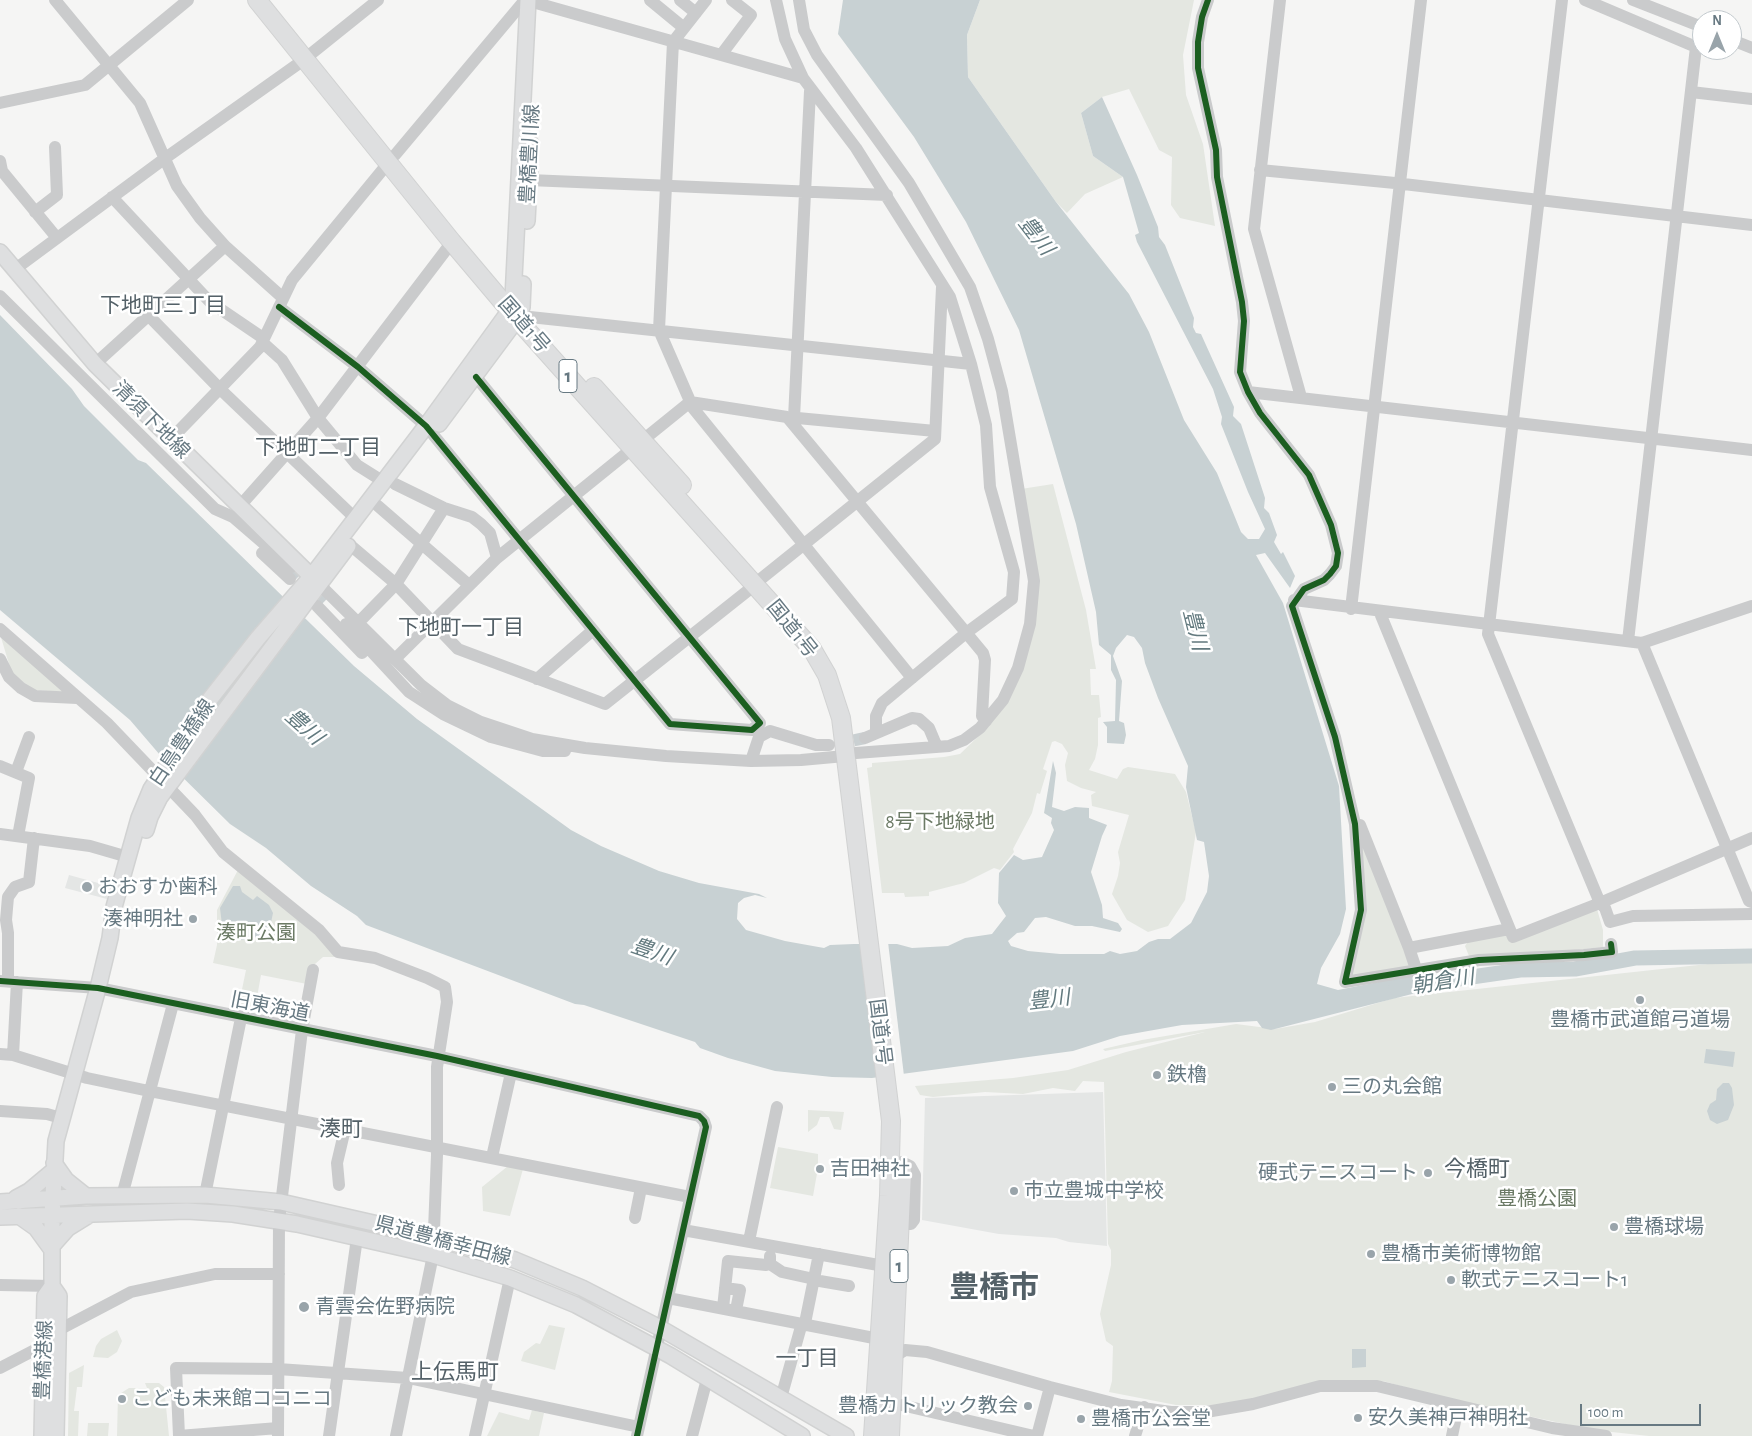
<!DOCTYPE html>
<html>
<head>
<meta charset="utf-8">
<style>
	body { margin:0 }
	#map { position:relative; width:1752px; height:1436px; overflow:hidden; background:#f5f5f4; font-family:"Alegreya Sans",sans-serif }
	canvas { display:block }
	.north { position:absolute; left:1692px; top:10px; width:50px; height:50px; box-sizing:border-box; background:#fff; border:1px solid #c2c9cd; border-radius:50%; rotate:0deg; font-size:14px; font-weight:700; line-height:20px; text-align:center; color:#677982 }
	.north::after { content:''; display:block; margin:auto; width:18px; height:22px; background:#99a4aa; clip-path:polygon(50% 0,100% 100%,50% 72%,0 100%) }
	.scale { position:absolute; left:1580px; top:1404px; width:121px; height:22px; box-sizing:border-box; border:2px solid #677982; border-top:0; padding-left:6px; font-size:15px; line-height:18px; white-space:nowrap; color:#677982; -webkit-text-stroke:4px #fff; paint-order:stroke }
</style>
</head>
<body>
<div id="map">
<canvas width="1752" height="1436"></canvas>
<div class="north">N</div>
<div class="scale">100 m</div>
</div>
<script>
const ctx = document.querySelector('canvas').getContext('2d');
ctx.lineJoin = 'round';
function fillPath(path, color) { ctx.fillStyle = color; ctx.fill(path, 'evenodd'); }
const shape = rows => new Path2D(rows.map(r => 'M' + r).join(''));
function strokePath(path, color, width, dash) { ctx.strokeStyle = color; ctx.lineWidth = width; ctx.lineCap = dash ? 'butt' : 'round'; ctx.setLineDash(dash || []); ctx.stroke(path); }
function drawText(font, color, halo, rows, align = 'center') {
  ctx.font = font + ' "Alegreya Sans","Noto Sans JP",sans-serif'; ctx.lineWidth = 5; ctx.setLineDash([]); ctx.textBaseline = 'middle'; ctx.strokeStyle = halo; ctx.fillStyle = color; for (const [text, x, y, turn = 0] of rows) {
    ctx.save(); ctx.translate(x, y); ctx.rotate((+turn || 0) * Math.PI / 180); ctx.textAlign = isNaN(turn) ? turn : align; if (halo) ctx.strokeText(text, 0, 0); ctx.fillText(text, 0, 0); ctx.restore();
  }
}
fillPath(shape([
	[69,875,109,886,107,899,65,888],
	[1103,1092,1107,1246,1069,1242,1056,1238,999,1234,922,1220,925,1098]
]), '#e4e6e5');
fillPath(shape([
	[980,0,1194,0,1183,55,1186,95,1203,144,1215,226,1180,218,1171,205,1172,157,1159,150,1129,89,1102,97,1081,113,1093,156,1123,177,1085,194,1067,213,1056,202,968,77,967,35],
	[1053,484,1086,610,1096,669,1090,669,1091,695,1099,695,1101,717,1098,718,1098,745,1095,759,1089,770,1117,779,1123,769,1128,767,1175,774,1186,792,1196,832,1185,900,1168,926,1148,932,1127,920,1112,894,1118,876,1120,863,1118,852,1129,815,1092,806,1091,795,1096,792,1081,788,1067,781,1065,765,1068,753,1062,744,1055,741,1052,742,1043,769,1047,771,1040,794,1037,793,1032,813,1013,849,1014,852,1000,870,994,868,964,883,929,892,929,896,905,897,904,893,882,893,867,768,872,767,872,763,944,757,960,754,987,728,1035,622,1021,489],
	[0,634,66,692,33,690,12,674],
	[1355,824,1416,969,1345,982,1361,910],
	[239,868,313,929,335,957,323,957,315,964,307,984,261,975,255,1008,239,1004,246,970,213,963,217,945,217,910],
	[1597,909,1603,930,1603,947,1471,961,1465,946,1472,936,1509,929,1512,937],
	[1717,963,1752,963,1752,1436,1649,1436,1593,1430,1440,1397,1383,1381,1215,1405,1176,1405,1109,1392,1112,1381,1113,1346,1106,1341,1100,1314,1111,1265,1111,1250,1108,1244,1104,1082,1083,1081,1075,1091,1053,1088,1023,1094,985,1092,933,1097,920,1095,915,1086,1013,1078,1068,1070,1126,1052,1205,1032,1105,1051,1103,1049,1142,1040,1236,1024,1275,1029,1315,1022,1394,998],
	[808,1110,844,1112,841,1130,834,1129,829,1117,820,1117,817,1125,808,1132],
	[778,1147,818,1154,818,1168,813,1196,770,1188],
	[508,1166,523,1169,510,1216,483,1211,482,1187],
	[549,1325,565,1328,555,1370,521,1361,524,1352,536,1343,540,1344],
	[117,1330,122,1341,117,1352,108,1358,93,1357,96,1346,101,1339],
	[84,1365,82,1387,77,1387,74,1411,79,1411,78,1436,68,1436,69,1373],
	[145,1383,159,1383,164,1387,169,1436,117,1436,118,1395,129,1388,147,1388],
	[532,1410,544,1413,539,1436,487,1436,499,1412,529,1420],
	[88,1423,109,1423,108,1436,87,1436]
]), '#e4e7e1');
fillPath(shape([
	[843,0,980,0,967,35,968,77,1056,202,1129,294,1149,332,1184,420,1217,473,1241,532,1248,539,1259,539,1265,529,1248,492,1221,424,1222,417,1213,389,1137,242,1135,235,1139,233,1123,177,1093,156,1081,113,1102,97,1137,175,1158,227,1159,237,1165,245,1194,318,1193,327,1196,333,1201,334,1234,407,1233,416,1241,424,1265,498,1264,508,1269,513,1277,535,1274,542,1281,554,1283,552,1295,576,1290,588,1265,553,1256,555,1283,603,1339,786,1346,909,1340,934,1321,968,1317,984,1338,990,1414,975,1416,993,1271,1030,1262,1028,1257,1021,1182,1025,1120,1036,1073,1051,872,1078,832,1077,775,1071,728,1058,700,1048,695,1042,584,1005,575,1004,366,925,357,916,311,886,266,848,230,824,160,755,130,720,0,610,0,315,72,389,84,406,138,460,146,463,354,666,417,719,571,830,601,846,659,871,699,883,759,894,767,898,755,895,744,898,738,903,737,919,746,930,785,941,824,948,830,945,854,944,897,944,912,948,948,946,965,938,992,934,1006,916,998,903,999,873,1014,855,1023,860,1042,857,1054,830,1051,823,1052,818,1044,813,1053,761,1056,773,1052,807,1064,811,1075,807,1089,808,1089,818,1107,825,1102,836,1091,872,1102,905,1103,918,1118,923,1122,929,1120,932,1092,926,1075,926,1046,917,1035,918,1024,932,1017,933,1008,941,1011,946,1028,951,1060,954,1104,954,1110,951,1120,954,1137,951,1149,942,1158,939,1170,939,1191,923,1207,892,1209,876,1204,842,1197,840,1186,787,1188,766,1158,698,1145,663,1142,648,1134,637,1127,635,1116,648,1113,656,1122,681,1119,721,1124,723,1126,735,1124,744,1107,743,1107,727,1103,722,1115,721,1116,680,1111,670,1111,655,1099,645,1096,612,1076,524,1019,330,966,222,914,137,838,34],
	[233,886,240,886,242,892,253,900,257,896,269,905,273,913,269,932,261,937,242,940,222,940,217,937,222,925,220,908],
	[1706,1049,1735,1052,1733,1067,1704,1063],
	[1723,1083,1729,1083,1732,1088,1734,1105,1728,1120,1717,1124,1710,1120,1707,1111,1710,1104,1716,1100,1717,1089],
	[1352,1349,1366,1349,1366,1367,1352,1368]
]), '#c8d1d3');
fillPath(shape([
	[860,942,888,942,904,1076,877,1079]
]), '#f5f5f4');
strokePath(shape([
	[1396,988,1520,970,1575,969,1635,958,1752,956]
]), '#c8d1d3', 15);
strokePath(shape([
	[291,567,327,602],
	[836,744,865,738]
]), '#cad0d2', 12, [12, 6]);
const major = shape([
	[527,221,531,144],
	[0,252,95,364,319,584],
	[439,424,517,319,522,307,523,284],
	[146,830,150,817,160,797,348,546],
	[54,1163,66,1180,86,1196],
	[16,1198,29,1191,53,1171],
	[0,1202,86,1196,205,1195,281,1202,435,1237,515,1260,582,1288,660,1328,846,1436],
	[19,1216,36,1228,52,1250],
	[0,1217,187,1211,233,1214,297,1224,433,1255,510,1278,576,1305,671,1356,802,1436],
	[52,1246,68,1228,89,1215],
	[42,1436,45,1296,52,1286],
	[56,1436,59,1296,52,1286,52,1215,56,1141,98,988,110,938,114,907,139,818,151,789,210,699,258,638,311,577,426,426,510,310,513,298,528,0]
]);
const highway = shape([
	[257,0,452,242,517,319,812,649,827,675,841,718,891,1121,889,1196,873,1436],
	[594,387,682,485],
	[890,1436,902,1172]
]);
strokePath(major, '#d1d2d2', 18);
strokePath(highway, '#d1d2d2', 20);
strokePath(shape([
	[55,0,140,103,177,186,200,218,225,246,283,298],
	[650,0,684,28],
	[680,0,696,13],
	[706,0,673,42,659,330,693,408,912,678],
	[776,0,785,39,803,78,856,148,950,297,971,364,986,425,990,487,1014,572,1012,599,966,633,882,703,876,716,876,733],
	[799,0,804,30,817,55,909,183,970,287,988,339,1002,391,1034,581,1030,624,1018,668,1003,700,980,728,964,740,949,746,856,753],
	[1208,0,1202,17,1198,42,1198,68,1216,150,1217,177,1242,302,1244,321,1240,372,1248,392,1260,413,1309,475,1331,525,1338,553,1336,566,1330,574,1324,580,1304,589,1292,606,1335,737,1355,824,1361,910,1345,982,1479,960,1584,955,1612,952,1611,944],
	[1280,0,1254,229,1301,397],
	[1562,0,1488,634,1600,903,1752,838],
	[1585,0,1696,47,1628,641],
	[1633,0,1702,27],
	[536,3,803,78],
	[1732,40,1752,48],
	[312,53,378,0],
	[721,55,751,15,732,0],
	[1691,92,1752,99],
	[0,103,85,85,188,0],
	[395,155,525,0],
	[0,161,2,171,57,238],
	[1260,170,1395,183,1752,225],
	[529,180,887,195],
	[112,197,210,302,263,338],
	[35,212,57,195,55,147],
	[14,270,164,159,305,59],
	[0,296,215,509,233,517,291,567],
	[279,307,358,367,426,426,670,724,752,730,760,723,476,377],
	[148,315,220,389,356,519],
	[530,317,971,364],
	[262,342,282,360,318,418,357,465,384,482],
	[95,364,225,246],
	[1248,392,1752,450],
	[787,417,983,653,985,660,982,716,986,721],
	[794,418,810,91],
	[171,439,260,347,292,280,389,162],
	[643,440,690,402,787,417,935,431],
	[395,484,444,508,472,517,481,524,490,533,497,558],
	[378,506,469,585],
	[239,507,318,418,452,242],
	[349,544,396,584,458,649,605,704,755,585],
	[262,553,290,579],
	[762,578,935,439,942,287],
	[320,585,421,685,447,705,481,722,532,739,585,748,666,756,751,761,801,760,845,756],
	[1294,600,1642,643,1752,606],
	[317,606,362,653],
	[1351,609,1421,0],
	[1380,613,1513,937,1600,903,1605,908,1610,922,1633,916,1752,914],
	[346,624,409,692,443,714,491,737,543,751,565,751],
	[357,624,396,584,444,508],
	[0,629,107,723,195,815,223,852,319,930,338,952,375,958,427,978,445,987,447,1002,437,1067,437,1155,433,1255,396,1436],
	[1642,643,1749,901,1752,902],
	[0,659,9,677,21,688,35,696,77,698],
	[395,659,497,558,633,448],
	[537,679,592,631],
	[865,738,912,718,919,719,929,728,937,747],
	[751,761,759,737,770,731,816,745,829,745],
	[0,766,29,778,18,836],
	[16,772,29,737],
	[1360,825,1409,948],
	[0,834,90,846,128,857],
	[1416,969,1409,948,1509,929],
	[0,981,98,988,437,1056,699,1116,704,1121,706,1127,637,1436],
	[8,981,8,933,6,920,8,897,15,887,29,882,34,838],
	[0,1054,13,1055,87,1078,149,1091,690,1197],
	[13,1055,17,982],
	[0,1111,47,1114,61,1118],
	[492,1157,511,1073],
	[339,1185,337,1163,345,1129],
	[205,1195,241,1018],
	[122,1196,173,1004],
	[635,1218,641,1188],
	[901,1224,911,1224,914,1220,915,1175,910,1166,902,1162],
	[683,1230,884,1266],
	[749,1241,777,1107],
	[770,1256,770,1264,782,1272,814,1279],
	[814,1280,849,1286],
	[0,1285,52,1286],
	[725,1288,740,1290,736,1310],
	[668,1298,879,1339],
	[723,1308,728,1261,766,1265,769,1263],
	[805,1323,819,1254],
	[51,1334,131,1292,215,1274,279,1274],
	[895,1356,905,1350,927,1352,1050,1387,1121,1405,1171,1412,1206,1412,1253,1404,1320,1386,1377,1386,1552,1428,1606,1436],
	[0,1368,52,1341],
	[781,1398,802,1323],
	[893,1403,1034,1436],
	[179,1436,176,1368,278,1369,408,1378,639,1427],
	[179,1436,278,1428],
	[278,1436,279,1221,302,1030,313,970],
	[329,1436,357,1238],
	[475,1436,510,1278],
	[692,1436,707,1379],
	[1037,1436,1050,1387],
	[1135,1436,1144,1407],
	[1452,1436,1458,1407]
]), '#cacbcc', 12);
strokePath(major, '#dedfe0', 15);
strokePath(highway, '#dedfe0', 18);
strokePath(shape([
	[1208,0,1202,17,1198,42,1198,68,1216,150,1217,177,1242,302,1244,321,1240,372,1248,392,1260,413,1309,475,1331,525,1338,553,1336,566,1330,574,1324,580,1304,589,1292,606,1335,737,1355,824,1361,910,1345,982,1479,960,1584,955,1612,952,1611,944],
	[279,307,358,367,426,426,670,724,752,730,760,723,476,377],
	[0,981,98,988,437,1056,699,1116,704,1121,706,1127,637,1436]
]), '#1b5e20', 6);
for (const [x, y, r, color] of [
	[87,887,6,"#99a4aa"],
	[193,919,5,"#99a4aa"],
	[1640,1000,5,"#99a4aa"],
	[1157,1075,5,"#99a4aa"],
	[1332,1087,5,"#99a4aa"],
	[820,1169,5,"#99a4aa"],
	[1428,1173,5,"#99a4aa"],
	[1014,1191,5,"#99a4aa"],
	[1614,1227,5,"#99a4aa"],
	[1371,1254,5,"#99a4aa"],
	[1451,1280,5,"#99a4aa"],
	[304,1307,6,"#99a4aa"],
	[122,1399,5,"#99a4aa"],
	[1028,1406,5,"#99a4aa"],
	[1358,1418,5,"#99a4aa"],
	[1081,1419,5,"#99a4aa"]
]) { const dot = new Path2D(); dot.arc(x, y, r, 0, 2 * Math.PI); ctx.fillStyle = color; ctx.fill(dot); strokePath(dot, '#fff', 2); }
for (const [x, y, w] of [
	[568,376,18],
	[899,1266,18]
]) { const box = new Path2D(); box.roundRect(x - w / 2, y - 16.5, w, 33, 4); ctx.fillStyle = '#fff'; ctx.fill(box); strokePath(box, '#677982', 1); }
drawText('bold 19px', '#677982', null, [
	["1",568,376],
	["1",899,1266]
]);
drawText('20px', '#677982', '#fff', [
	["豊橋豊川線",530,154,-87],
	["国道1号",524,325,49],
	["清須下地線",151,420,45],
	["国道1号",792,629,51],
	["白鳥豊橋線",182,743,-56],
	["旧東海道",270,1007,11],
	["国道1号",880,1032,83],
	["県道豊橋幸田線",443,1241,15],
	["豊橋港線",44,1360,-88]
]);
drawText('20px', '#6b7a65', '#fff', [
	["8号下地緑地",940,822],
	["湊町公園",256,933],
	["豊橋公園",1537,1199]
]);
drawText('20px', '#677982', '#fff', [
	["おおすか歯科",98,887],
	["湊神明社",183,919,"right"],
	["豊橋市武道館弓道場",1640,1020,"center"],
	["鉄櫓",1167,1075],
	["三の丸会館",1342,1087],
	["吉田神社",830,1169],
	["硬式テニスコート",1418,1173,"right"],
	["市立豊城中学校",1024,1191],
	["豊橋球場",1624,1227],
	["豊橋市美術博物館",1381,1254],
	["軟式テニスコート1",1461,1280],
	["青雲会佐野病院",315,1307],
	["こども未来館ココニコ",132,1399],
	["豊橋カトリック教会",1018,1406,"right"],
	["安久美神戸神明社",1368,1418],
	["豊橋市公会堂",1091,1419]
], 'left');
drawText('italic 21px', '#637a7f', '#fff', [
	["豊川",1036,236,52],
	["豊川",1195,630,76],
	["豊川",304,727,42],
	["豊川",652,952,19],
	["朝倉川",1443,982,-9],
	["豊川",1049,1000,-7]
]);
drawText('21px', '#546168', '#fff', [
	["下地町三丁目",163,306],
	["下地町二丁目",318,448],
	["下地町一丁目",461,628],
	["一丁目",807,1359]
]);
drawText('22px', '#546168', '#fff', [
	["湊町",341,1129],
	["今橋町",1477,1169],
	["上伝馬町",455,1372]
]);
drawText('bold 30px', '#546168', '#fff', [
	["豊橋市",994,1288]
]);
</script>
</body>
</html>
